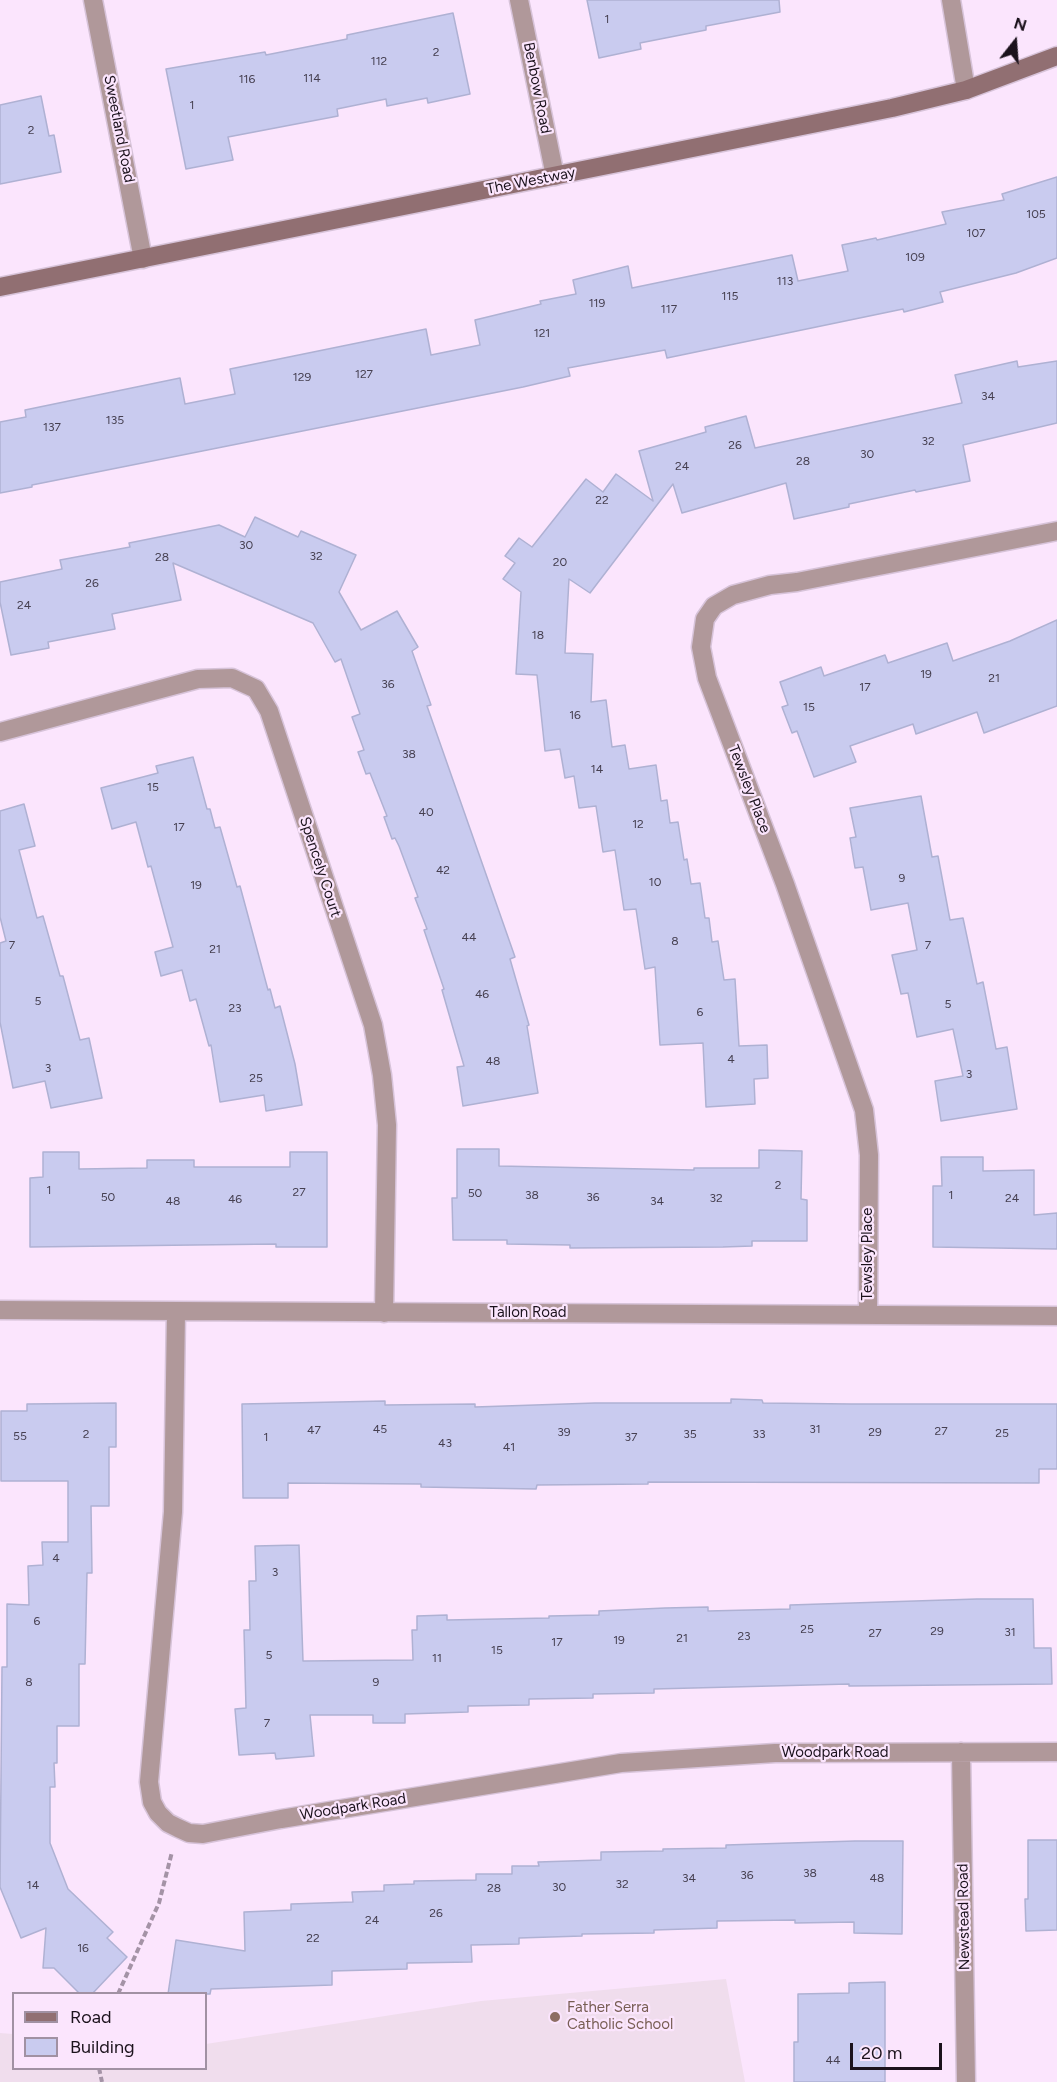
<!DOCTYPE html>
<html>
<head>
<meta charset="utf-8">
<style>
	body { margin:0 }
	#map { position:relative; width:1057px; height:2082px; overflow:hidden; background:#fbe5fd; font-family:Figtree,sans-serif }
	canvas { display:block }
	.legend { position:absolute; left:12px; top:1992px; width:195px; height:78px; box-sizing:border-box; background:#fbe5fd; border:2px solid #a191a3; margin:0; padding:8px 10px; list-style:none; font-size:18px; color:#1b121c }
	.legend li { display:flex; align-items:center; gap:12px; height:30px }
	.legend b { width:30px; border:2px solid #a191a3 }
	.north { position:absolute; left:985px; top:12px; width:60px; height:60px; -webkit-text-stroke:4px #fbe5fd; paint-order:stroke; rotate:17deg; font-size:16px; font-weight:700; line-height:24px; text-align:center; color:#1b121c }
	.north::after { content:''; display:block; margin:auto; width:21px; height:27px; background:#1b121c; clip-path:polygon(50% 0,100% 100%,50% 72%,0 100%) }
	.scale { position:absolute; left:850px; top:2043px; width:92px; height:27px; box-sizing:border-box; border:3px solid #1b121c; border-top:0; padding-left:8px; font-size:18px; line-height:21px; white-space:nowrap; color:#1b121c; -webkit-text-stroke:4px #fbe5fd; paint-order:stroke }
</style>
</head>
<body>
<div id="map">
<canvas width="1057" height="2082"></canvas>
<ul class="legend">
<li><b style="height:8px;background:#916f72"></b>Road</li>
<li><b style="height:16px;background:#c9cbef"></b>Building</li>
</ul>
<div class="north">N</div>
<div class="scale">20 m</div>
</div>
<script>
const ctx = document.querySelector('canvas').getContext('2d');
ctx.lineJoin = 'round';
function fillPath(path, color) { ctx.fillStyle = color; ctx.fill(path, 'evenodd'); }
const shape = rows => new Path2D(rows.map(r => 'M' + r).join(''));
function strokePath(path, color, width, dash) { ctx.strokeStyle = color; ctx.lineWidth = width; ctx.lineCap = dash ? 'butt' : 'round'; ctx.setLineDash(dash || []); ctx.stroke(path); }
function drawText(font, color, halo, rows, align = 'center') {
  ctx.font = font + ' Figtree,sans-serif'; ctx.lineWidth = 4.5; ctx.setLineDash([]); ctx.textBaseline = 'middle'; ctx.strokeStyle = halo; ctx.fillStyle = color; for (const [text, x, y, turn = 0] of rows) {
    ctx.save(); ctx.translate(x, y); ctx.rotate((+turn || 0) * Math.PI / 180); ctx.textAlign = isNaN(turn) ? turn : align; if (halo) ctx.strokeText(text, 0, 0); ctx.fillText(text, 0, 0); ctx.restore();
  }
}
fillPath(shape([
	[726,1979,745,2082,0,2082,0,2033,13,2034,14,2068,206,2068,206,2044,481,2001]
]), '#f0dded');
const building = shape([
	[587,0,779,0,780,12,706,26,706,30,640,43,641,49,599,58,587,0],
	[453,13,470,94,428,103,427,98,387,106,386,99,337,109,338,116,228,137,233,160,186,169,166,69,265,52,266,55,347,39,347,35,453,13],
	[41,96,49,136,54,135,61,172,0,184,0,105,41,96],
	[1057,177,1057,258,1016,273,940,292,943,302,904,312,903,309,667,358,665,350,568,368,570,376,523,387,32,485,32,487,0,493,0,422,26,417,25,410,180,378,185,404,235,394,230,369,426,329,431,355,480,345,475,320,541,304,540,301,576,294,573,280,628,266,632,288,792,255,798,281,848,271,842,245,876,238,877,240,946,224,942,212,1004,200,1002,194,1057,177],
	[1017,361,1018,367,1057,361,1057,423,963,445,970,481,916,492,915,490,849,504,849,507,794,519,786,483,682,513,673,484,590,593,569,579,565,653,593,654,591,702,606,700,612,747,625,745,629,769,656,765,661,801,667,800,670,823,678,822,684,860,687,859,691,884,700,883,705,918,709,918,712,942,718,941,724,980,735,979,739,1046,767,1045,768,1078,754,1079,755,1104,706,1107,703,1043,660,1045,655,967,645,969,636,909,624,910,615,850,603,852,596,806,579,808,574,776,565,778,560,749,545,751,537,675,516,674,521,592,503,579,515,563,505,556,519,538,532,547,586,479,603,492,616,474,653,501,639,451,706,432,705,427,746,416,755,448,962,403,955,375,1017,361],
	[255,517,298,537,301,531,356,555,339,592,361,630,397,611,418,647,412,651,431,705,427,706,515,957,510,959,529,1025,527,1026,538,1093,463,1106,457,1067,464,1066,442,990,444,989,424,930,427,929,415,898,418,897,399,846,395,838,392,839,384,817,387,816,370,773,366,774,358,752,364,750,352,717,360,714,341,659,335,662,313,623,173,563,181,600,112,614,115,629,48,642,49,648,11,655,0,602,0,582,62,569,60,560,130,547,129,543,219,525,245,537,255,517],
	[1057,620,1057,706,984,733,977,712,916,734,913,724,850,746,856,762,814,777,797,731,792,733,782,707,788,705,780,682,821,667,824,676,885,655,888,663,947,643,953,661,1010,641,1057,620],
	[193,757,207,809,210,809,215,828,220,827,237,887,240,886,268,990,270,989,275,1008,280,1006,295,1064,302,1105,266,1111,264,1095,220,1102,211,1045,209,1046,196,999,190,1001,182,970,161,976,155,952,173,947,151,866,148,867,136,822,112,829,101,788,158,773,156,766,193,757],
	[921,796,932,857,938,856,950,920,963,918,977,984,983,982,996,1049,1007,1047,1017,1109,941,1121,935,1081,963,1076,953,1029,917,1037,908,993,901,994,892,955,917,950,908,903,871,910,863,867,855,868,850,838,856,837,850,808,921,796],
	[24,804,35,846,19,850,37,918,43,916,60,976,63,976,80,1040,89,1038,102,1098,51,1108,45,1081,13,1088,0,1022,0,943,6,941,0,917,0,811,24,804],
	[457,1149,499,1149,499,1166,694,1170,694,1168,759,1168,759,1150,802,1151,801,1199,807,1200,807,1241,752,1241,752,1246,723,1247,570,1248,570,1245,507,1244,507,1240,453,1240,452,1198,457,1198,457,1149],
	[43,1152,79,1152,79,1169,147,1168,147,1160,194,1160,194,1167,290,1167,290,1152,327,1152,327,1247,276,1247,276,1244,30,1247,30,1178,43,1177,43,1152],
	[941,1157,983,1157,983,1171,1034,1170,1034,1215,1057,1213,1057,1249,933,1247,933,1186,942,1186,941,1157],
	[731,1399,762,1400,763,1403,851,1404,1057,1404,1057,1469,1039,1469,1039,1483,648,1482,648,1484,537,1485,536,1489,421,1487,421,1484,288,1483,288,1498,243,1498,242,1404,385,1401,385,1405,475,1404,475,1407,595,1403,731,1403,731,1399],
	[116,1403,116,1447,109,1447,109,1506,91,1506,92,1573,87,1573,85,1664,79,1664,79,1726,57,1726,57,1763,54,1763,55,1787,50,1787,50,1843,68,1889,113,1932,107,1938,127,1957,92,1994,80,1994,54,1968,43,1968,46,1928,21,1938,0,1887,2,1667,7,1667,7,1604,29,1605,28,1566,43,1565,42,1542,68,1542,68,1481,1,1481,1,1411,27,1411,27,1404,116,1403],
	[299,1545,303,1661,413,1660,412,1630,417,1630,417,1616,447,1615,447,1620,549,1618,549,1616,599,1615,599,1611,665,1608,708,1607,708,1611,790,1609,790,1605,977,1599,1033,1599,1034,1648,1051,1648,1052,1684,849,1686,849,1684,654,1689,654,1693,593,1694,593,1698,529,1699,529,1705,468,1706,468,1712,405,1714,405,1723,373,1723,373,1715,310,1715,314,1756,276,1759,275,1753,239,1755,235,1709,246,1708,244,1630,250,1630,249,1581,256,1581,255,1546,299,1545],
	[1028,1840,1057,1840,1057,1930,1026,1931,1025,1899,1028,1899,1028,1840],
	[855,1841,903,1841,902,1934,854,1933,854,1922,795,1923,795,1920,717,1921,717,1928,654,1930,654,1933,582,1934,582,1936,519,1938,519,1944,471,1945,472,1962,407,1963,407,1969,332,1971,332,1985,211,1989,210,1994,168,1994,176,1940,245,1951,244,1912,291,1910,291,1904,353,1902,352,1892,384,1891,384,1885,414,1884,414,1881,476,1880,476,1874,512,1874,512,1866,539,1866,538,1862,601,1860,601,1852,663,1851,663,1849,726,1848,726,1845,855,1841],
	[885,1982,885,2082,794,2082,794,2042,798,2042,798,1994,849,1993,849,1983,885,1982]
]);
fillPath(building, '#c9cbef');
strokePath(building, '#afb1d3', 1.5);
const street = shape([
	[93,0,143,259],
	[519,0,555,176],
	[951,0,966,90],
	[0,732,198,679,232,678,256,689,269,711,373,1025,382,1075,387,1125,384,1313],
	[0,1310,1057,1316],
	[176,1312,173,1512,149,1782,152,1802,158,1813,168,1823,178,1828,189,1833,203,1834,281,1819,621,1763,775,1753,1057,1752],
	[868,1315,869,1155,864,1110,785,884,707,678,701,647,705,619,714,606,733,595,770,585,797,582,1057,531],
	[961,1752,966,2082]
]);
const secondary = shape([
	[0,287,892,108,966,90,1057,56]
]);
strokePath(street, '#d7c3d9', 21);
strokePath(secondary, '#d7c3d9', 21);
strokePath(shape([
	[118,1994,159,1903,172,1852],
	[99,2068,102,2082]
]), '#a493a6', 4, [6, 3]);
strokePath(street, '#b0989a', 18);
strokePath(secondary, '#916f72', 18);
for (const [x, y, r, color] of [
	[555,2017,6,"#8d6e63"]
]) { const dot = new Path2D(); dot.arc(x, y, r, 0, 2 * Math.PI); ctx.fillStyle = color; ctx.fill(dot); strokePath(dot, '#fbe5fd', 2); }
drawText('12px', '#464051', null, [
	["1",607,19],
	["2",436,52],
	["112",379,61],
	["114",312,78],
	["116",247,79],
	["1",192,105],
	["2",31,130],
	["105",1036,214],
	["107",976,233],
	["109",915,257],
	["113",785,281],
	["115",730,296],
	["119",597,303],
	["117",669,309],
	["121",542,333],
	["127",364,374],
	["129",302,377],
	["34",988,396],
	["135",115,420],
	["137",52,427],
	["32",928,441],
	["26",735,445],
	["30",867,454],
	["28",803,461],
	["24",682,466],
	["22",602,500],
	["30",246,545],
	["32",316,556],
	["28",162,557],
	["20",560,562],
	["26",92,583],
	["24",24,605],
	["18",538,635],
	["19",926,674],
	["21",994,678],
	["36",388,684],
	["17",865,687],
	["15",809,707],
	["16",575,715],
	["38",409,754],
	["14",597,769],
	["15",153,787],
	["40",426,812],
	["12",638,824],
	["17",179,827],
	["42",443,870],
	["9",902,878],
	["10",655,882],
	["19",196,885],
	["44",469,937],
	["8",675,941],
	["7",12,945],
	["7",928,945],
	["21",215,949],
	["46",482,994],
	["5",38,1001],
	["5",948,1004],
	["23",235,1008],
	["6",700,1012],
	["4",731,1059],
	["48",493,1061],
	["3",48,1068],
	["3",969,1074],
	["25",256,1078],
	["2",778,1185],
	["1",49,1190],
	["27",299,1192],
	["50",475,1193],
	["38",532,1195],
	["1",951,1195],
	["50",108,1197],
	["36",593,1197],
	["32",716,1198],
	["24",1012,1198],
	["46",235,1199],
	["48",173,1201],
	["34",657,1201],
	["45",380,1429],
	["31",815,1429],
	["47",314,1430],
	["27",941,1431],
	["39",564,1432],
	["29",875,1432],
	["25",1002,1433],
	["2",86,1434],
	["35",690,1434],
	["33",759,1434],
	["55",20,1436],
	["1",266,1437],
	["37",631,1437],
	["43",445,1443],
	["41",509,1447],
	["4",56,1558],
	["3",275,1572],
	["6",37,1621],
	["25",807,1629],
	["29",937,1631],
	["31",1010,1632],
	["27",875,1633],
	["23",744,1636],
	["21",682,1638],
	["19",619,1640],
	["17",557,1642],
	["15",497,1650],
	["5",269,1655],
	["11",437,1658],
	["8",29,1682],
	["9",376,1682],
	["7",267,1723],
	["38",810,1873],
	["36",747,1875],
	["34",689,1878],
	["48",877,1878],
	["32",622,1884],
	["14",33,1885],
	["30",559,1887],
	["28",494,1888],
	["26",436,1913],
	["24",372,1920],
	["22",313,1938],
	["16",83,1948],
	["44",833,2060]
]);
drawText('15px', '#1b121c', '#fbe5fd', [
	["Benbow Road",537,88,79],
	["Sweetland Road",119,129,79],
	["The Westway",531,181,-11],
	["Tewsley Place",749,789,69],
	["Spencely Court",320,867,72],
	["Tewsley Place",868,1254,-90],
	["Tallon Road",528,1313],
	["Woodpark Road",835,1753],
	["Woodpark Road",353,1807,-9],
	["Newstead Road",964,1917,-91]
]);
drawText('15px', '#785e54', '#fbe5fd', [
	["Father Serra",567,2008],
	["Catholic School",567,2025]
], 'left');
</script>
</body>
</html>
